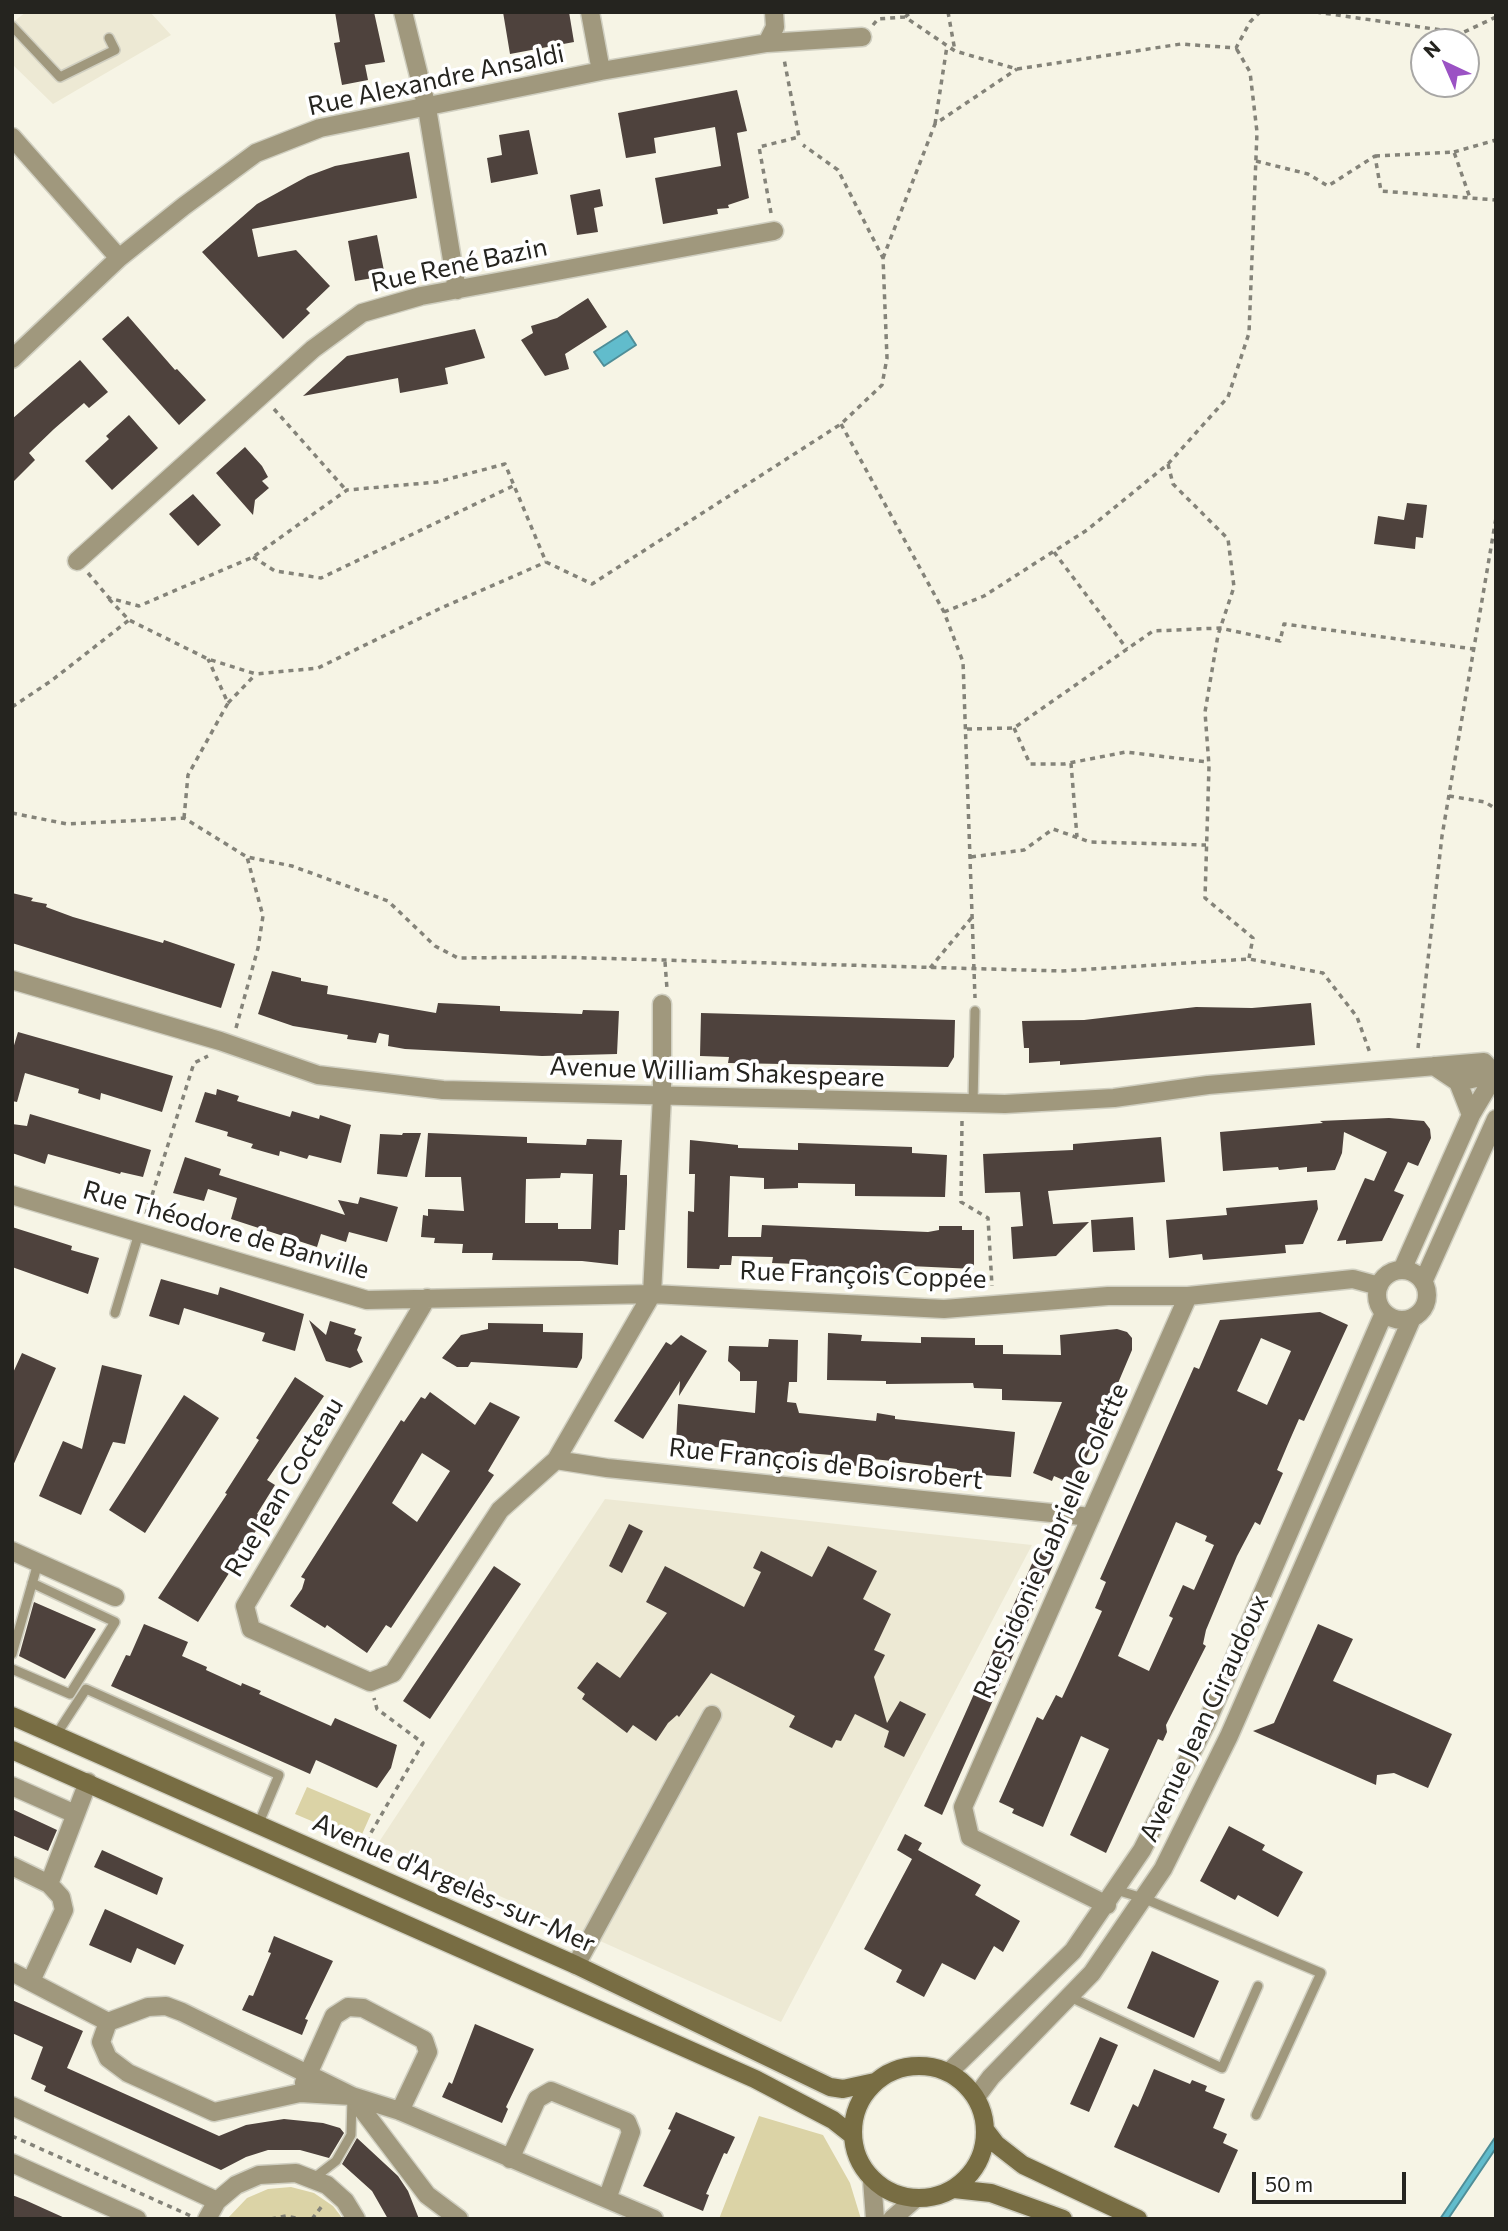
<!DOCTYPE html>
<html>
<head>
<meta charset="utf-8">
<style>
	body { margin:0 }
	#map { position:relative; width:1508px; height:2231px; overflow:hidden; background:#f6f4e5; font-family:Commissioner,sans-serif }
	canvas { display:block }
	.frame { position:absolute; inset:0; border:14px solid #25241f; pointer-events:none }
	.north { position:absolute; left:1410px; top:28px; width:70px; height:70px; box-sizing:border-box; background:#fff; border:2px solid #a8a7a5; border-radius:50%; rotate:316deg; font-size:19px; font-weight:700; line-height:28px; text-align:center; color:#25241f }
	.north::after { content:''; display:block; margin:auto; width:24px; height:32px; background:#9b52c4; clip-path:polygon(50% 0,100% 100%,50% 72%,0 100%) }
	.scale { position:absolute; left:1252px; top:2172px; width:154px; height:32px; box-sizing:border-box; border:4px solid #25241f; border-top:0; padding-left:9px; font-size:21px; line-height:24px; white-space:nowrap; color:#25241f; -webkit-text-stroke:5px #fff; paint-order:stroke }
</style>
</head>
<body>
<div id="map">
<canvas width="1508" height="2231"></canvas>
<div class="frame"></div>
<div class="north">N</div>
<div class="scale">50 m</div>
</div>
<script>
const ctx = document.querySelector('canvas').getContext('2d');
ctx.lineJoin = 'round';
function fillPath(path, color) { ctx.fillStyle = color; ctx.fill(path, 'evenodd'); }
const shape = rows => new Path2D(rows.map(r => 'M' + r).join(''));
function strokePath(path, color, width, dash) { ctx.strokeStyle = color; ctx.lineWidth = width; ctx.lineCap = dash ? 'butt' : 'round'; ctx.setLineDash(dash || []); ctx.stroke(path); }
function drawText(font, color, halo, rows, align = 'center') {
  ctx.font = font + ' Commissioner,sans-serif'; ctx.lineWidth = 7; ctx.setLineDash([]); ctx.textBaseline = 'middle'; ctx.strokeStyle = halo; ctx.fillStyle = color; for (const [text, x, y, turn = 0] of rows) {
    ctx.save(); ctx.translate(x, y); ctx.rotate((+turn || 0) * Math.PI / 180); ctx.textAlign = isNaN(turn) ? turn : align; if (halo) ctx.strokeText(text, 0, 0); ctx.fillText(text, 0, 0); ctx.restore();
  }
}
fillPath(shape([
	[26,12,150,12,171,35,53,104,12,64,12,23],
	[605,1499,1032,1545,781,2022,379,1842]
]), '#ede9d4');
fillPath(shape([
	[307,1787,371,1814,359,1841,295,1814],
	[759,2116,823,2135,850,2183,861,2219,719,2219],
	[291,2187,314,2193,333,2206,343,2219,227,2219,247,2198,268,2189]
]), '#dbd3a6');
const water = shape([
	[627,331,636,345,604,366,594,352,627,331],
	[1496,2136,1496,2148,1448,2219,1440,2219,1496,2136]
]);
fillPath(water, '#61bccc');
strokePath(water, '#4f8e98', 2);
fillPath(shape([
	[335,12,374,12,385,62,365,65,368,80,342,85,334,43,340,42],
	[503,12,569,12,574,42,510,54],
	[737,90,747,131,737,133,749,198,728,205,729,208,717,209,718,214,663,224,655,178,721,166,715,127,654,138,656,153,626,158,618,113],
	[529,130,538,174,491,183,487,158,502,155,499,135],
	[409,152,417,198,252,229,258,257,296,250,330,286,306,309,310,313,283,339,202,252,257,204,308,176,335,166],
	[600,189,603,206,594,208,598,232,577,235,570,195],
	[377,235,385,276,355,281,348,241],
	[588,298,607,327,565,354,569,369,545,376,521,340,533,333,531,326,557,318],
	[128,316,175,370,177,369,206,400,179,425,102,339],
	[475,329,485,358,445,368,448,384,400,393,398,378,303,396,347,356],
	[80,360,108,392,89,408,84,403,54,429,29,453,35,460,12,483,12,419],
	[129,415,158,448,112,490,85,461,109,439,106,436],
	[245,447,262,466,268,477,262,481,269,488,255,500,253,515,216,473],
	[193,494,221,525,198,546,169,514],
	[1407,503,1427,505,1423,538,1416,537,1415,549,1374,544,1378,516,1404,520],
	[12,893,33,898,31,901,47,904,46,907,73,917,163,943,164,940,235,964,221,1008,12,943],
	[272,971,301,978,301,981,328,986,327,994,436,1013,438,1003,500,1006,500,1011,582,1014,583,1010,619,1011,617,1054,542,1056,405,1049,388,1046,389,1035,379,1033,376,1043,347,1039,348,1035,293,1026,258,1014],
	[1311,1003,1315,1045,1060,1065,1060,1061,1029,1063,1029,1048,1024,1048,1022,1021,1084,1020,1196,1007,1252,1008],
	[701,1013,955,1020,954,1057,948,1067,728,1063,729,1057,700,1056],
	[18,1032,173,1076,162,1112,101,1093,100,1100,78,1093,79,1089,25,1073,17,1102,12,1101,12,1052],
	[217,1089,239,1096,237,1101,290,1117,292,1111,319,1119,320,1115,351,1125,341,1163,309,1155,307,1159,280,1151,279,1156,251,1148,253,1144,227,1136,228,1132,195,1122,205,1092,216,1095],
	[30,1114,151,1150,143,1177,121,1172,120,1174,48,1154,45,1164,12,1153,12,1124,27,1126],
	[1389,1118,1424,1121,1430,1129,1431,1138,1418,1166,1408,1162,1394,1191,1404,1195,1382,1241,1346,1244,1346,1240,1337,1241,1365,1178,1374,1181,1387,1152,1344,1132,1342,1153,1335,1170,1307,1172,1307,1167,1279,1170,1278,1167,1223,1171,1220,1132,1323,1123,1320,1121],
	[403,1133,421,1133,407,1177,377,1174,380,1134,402,1135],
	[428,1133,527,1137,527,1143,586,1145,587,1139,622,1140,620,1175,627,1175,627,1184,625,1230,619,1230,618,1265,582,1261,492,1260,493,1253,462,1253,463,1244,434,1243,435,1238,421,1237,423,1215,428,1216,428,1209,464,1211,461,1177,425,1177],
	[561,1173,593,1174,591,1229,558,1229,558,1223,525,1223,526,1179,560,1178],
	[1161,1137,1165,1182,1048,1191,1053,1224,1089,1222,1056,1256,1013,1259,1011,1227,1023,1226,1020,1192,985,1193,983,1154,1073,1150,1073,1144],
	[690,1140,738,1145,738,1148,798,1150,798,1143,912,1147,912,1153,947,1155,945,1197,855,1196,855,1184,798,1183,798,1188,764,1189,764,1178,730,1176,728,1237,761,1237,762,1225,928,1232,939,1230,939,1226,962,1226,962,1230,974,1230,974,1269,910,1266,910,1273,796,1270,796,1264,772,1263,773,1257,732,1256,731,1265,720,1265,719,1269,687,1268,688,1211,694,1212,695,1174,689,1174],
	[185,1157,221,1169,219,1175,345,1215,338,1200,358,1204,360,1197,398,1207,387,1242,349,1232,346,1242,321,1234,317,1247,231,1219,237,1198,208,1189,204,1201,173,1193],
	[1317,1200,1318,1209,1303,1244,1285,1245,1286,1253,1203,1260,1202,1254,1169,1258,1166,1220,1227,1215,1226,1208],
	[1133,1217,1135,1250,1093,1252,1091,1220],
	[12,1227,72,1246,71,1250,99,1258,88,1294,12,1267],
	[161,1279,218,1295,220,1287,304,1314,295,1351,262,1341,265,1333,184,1308,179,1325,149,1316],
	[1320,1312,1348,1325,1304,1421,1299,1419,1288,1444,1277,1470,1283,1473,1260,1525,1255,1522,1237,1556,1206,1630,1203,1644,1206,1646,1166,1725,1167,1732,1163,1741,1158,1739,1106,1853,1070,1835,1109,1749,1081,1736,1043,1827,1012,1813,1014,1809,999,1802,1037,1717,1043,1720,1056,1695,1062,1698,1077,1666,1102,1611,1095,1608,1106,1582,1100,1579,1194,1367,1199,1369,1220,1320],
	[1261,1338,1291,1351,1267,1405,1237,1391],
	[1176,1522,1207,1536,1205,1541,1214,1545,1194,1590,1183,1585,1169,1616,1173,1618,1149,1671,1118,1656],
	[309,1320,326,1335,330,1321,356,1329,354,1334,362,1337,357,1350,363,1362,350,1368,326,1361],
	[488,1323,543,1324,543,1332,583,1333,582,1358,577,1368,471,1362,468,1367,457,1367,442,1358,461,1335,488,1329],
	[1117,1329,1127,1332,1132,1338,1132,1350,1075,1485,1054,1476,1052,1481,1033,1473,1062,1402,1002,1400,1002,1389,974,1388,973,1383,886,1384,886,1381,827,1380,828,1333,862,1335,861,1341,921,1343,921,1337,975,1338,975,1345,1003,1345,1003,1354,1061,1355,1060,1335],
	[681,1335,707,1351,679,1396,680,1381,643,1439,614,1421,666,1342,671,1345],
	[769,1339,798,1340,797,1382,789,1382,787,1402,796,1403,799,1413,876,1421,877,1413,895,1416,895,1419,1015,1432,1011,1477,956,1473,957,1469,892,1461,873,1459,872,1467,844,1465,845,1460,831,1459,831,1455,795,1452,794,1455,676,1443,678,1404,755,1413,757,1381,740,1381,740,1372,728,1361,729,1346,768,1347],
	[22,1353,56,1368,12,1468,12,1375],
	[102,1365,142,1375,125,1444,113,1442,81,1515,39,1496,63,1441,82,1449],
	[295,1377,324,1396,267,1480,275,1485,257,1514,264,1518,198,1622,158,1598,227,1494,225,1493,259,1440,256,1438],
	[430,1392,475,1425,490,1402,520,1417,488,1471,494,1475,403,1610,391,1628,386,1625,367,1653,327,1625,325,1628,290,1606,302,1589,305,1579,301,1577,401,1420,404,1422,421,1397,425,1399],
	[422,1453,450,1471,417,1522,392,1503],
	[184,1395,219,1418,145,1533,109,1510],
	[629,1524,643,1531,622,1573,609,1566],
	[828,1546,877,1571,863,1599,891,1614,874,1650,885,1655,874,1677,887,1723,900,1701,926,1714,904,1757,884,1747,889,1731,855,1714,841,1741,836,1740,832,1748,789,1727,795,1716,711,1673,679,1717,677,1715,668,1723,656,1741,633,1725,627,1733,582,1699,585,1694,577,1688,597,1662,620,1678,667,1613,646,1602,665,1566,744,1607,761,1572,753,1568,761,1551,812,1577],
	[1039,1548,1057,1556,942,1815,924,1806],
	[494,1566,521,1584,430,1719,403,1701],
	[34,1602,96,1629,65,1679,19,1656],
	[144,1624,188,1642,182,1656,207,1667,206,1670,241,1686,242,1683,261,1691,259,1694,331,1726,335,1718,397,1745,391,1768,377,1788,316,1760,310,1774,111,1686,126,1655,130,1656],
	[1318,1624,1353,1639,1333,1681,1452,1734,1428,1788,1394,1773,1377,1775,1376,1785,1253,1731,1274,1723],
	[12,1809,57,1830,48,1851,12,1835],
	[1229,1826,1265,1845,1262,1850,1303,1872,1278,1917,1238,1895,1235,1900,1200,1881],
	[905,1834,922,1843,918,1850,981,1885,975,1895,1020,1921,1003,1952,994,1946,975,1980,942,1963,924,1997,896,1982,902,1970,864,1949,912,1859,897,1850],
	[102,1850,163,1878,157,1895,94,1867],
	[105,1909,184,1945,175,1965,137,1948,131,1963,89,1945],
	[274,1936,333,1961,305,2019,308,2020,302,2035,242,2010,249,1995,253,1996,271,1953,268,1952],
	[1152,1951,1219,1981,1194,2038,1127,2008],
	[12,2000,83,2031,67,2068,219,2136,246,2125,284,2119,323,2123,340,2128,344,2133,329,2158,300,2150,268,2150,246,2157,221,2170,44,2091,46,2086,31,2079,43,2047,12,2033],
	[475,2024,534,2049,506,2107,508,2109,502,2123,442,2097,449,2082,452,2084],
	[1100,2037,1118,2045,1089,2112,1070,2104],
	[1154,2069,1190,2084,1192,2080,1207,2086,1205,2091,1225,2099,1213,2128,1227,2134,1223,2143,1238,2150,1219,2193,1114,2147,1133,2104,1138,2107],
	[676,2112,735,2137,727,2154,724,2153,706,2194,709,2195,703,2211,643,2186,671,2130,668,2129],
	[357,2138,398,2176,408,2191,419,2219,388,2219,372,2191,342,2164],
	[12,2195,25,2200,67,2219,12,2219]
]), '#4e423d');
const lane = shape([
	[12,26,60,77,115,50,109,38],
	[973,1104,975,1011],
	[115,1313,139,1233],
	[12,1654,38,1563],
	[12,1669,70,1694,115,1622,32,1583],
	[56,1735,86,1689,279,1775,258,1825],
	[1116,1890,1143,1898,1321,1973,1256,2115],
	[1070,1997,1222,2068,1258,1986],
	[314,2178,336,2161,351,2135,352,2098]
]);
const street = shape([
	[403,12,427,108,457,290],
	[590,12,601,71],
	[767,43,775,27,774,12],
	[12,137,119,258],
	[12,359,119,258,184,206,256,153,320,128,601,71,767,43,862,37],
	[77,561,313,349,362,313,421,296,774,231],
	[12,980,220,1041,318,1075,443,1090,1005,1104,1114,1098,1208,1085,1484,1062,1496,1075],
	[1434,1066,1458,1082,1471,1115],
	[1458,1082,1495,1074],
	[12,1195,367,1300,652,1294,944,1309,1108,1296,1188,1296,1353,1279,1379,1286],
	[1402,1270,1471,1115,1496,1073],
	'1377 1295a25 25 0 1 1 50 0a25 25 0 1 1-50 0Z',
	[1423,1282,1496,1119],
	[427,1298,245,1606,251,1629,370,1682,393,1673,500,1510,556,1460,652,1294,662,1096,662,1004],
	[556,1460,607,1468,1091,1517],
	[12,1551,115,1597],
	[12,1786,75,1814],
	[12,1866,49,1884,61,1897,64,1910,31,1981],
	[49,1884,88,1782],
	[1107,1905,970,1837,963,1807,1188,1296],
	[576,1965,712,1715],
	[12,1972,108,2022,101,2042,108,2058,128,2073,214,2112,300,2093,352,2096,427,2195,459,2219],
	[108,2022,148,2007,166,2006,182,2012,352,2096,400,2111,654,2219],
	[949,2072,1073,1951,1142,1850,1206,1724,1384,1313],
	[304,2083,334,2016,348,2007,363,2008,424,2040,428,2052,400,2111],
	[976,2097,991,2077,1092,1973,1163,1869,1229,1736,1412,1318],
	[12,2106,217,2201],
	[510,2159,537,2099,551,2091,627,2122,631,2132,607,2199],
	[12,2163,137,2219],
	[872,2180,875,2219],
	[207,2219,217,2201,236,2185,259,2175,296,2173,327,2185,345,2201,356,2219],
	[892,2219,915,2199]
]);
const secondary = shape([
	[12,1716,576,1965,830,2087,843,2089,875,2082],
	[12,1750,755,2079,833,2120,852,2135],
	'853 2132a66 66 0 1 1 132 0a66 66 0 1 1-132 0Z',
	[986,2131,996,2144,1023,2165,1138,2219],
	[954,2189,991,2193,1063,2219]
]);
strokePath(lane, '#d0cfc1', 12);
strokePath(street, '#d0cfc1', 21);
strokePath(secondary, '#d0cfc1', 21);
strokePath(shape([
	[948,12,955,51],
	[1316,12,1462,33,1496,17],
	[905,17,911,12],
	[873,25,878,19,905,17,955,51,1017,69,1181,44,1236,48,1250,22,1260,12],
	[935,124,947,46],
	[1454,152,1496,140],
	[1375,156,1454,152,1470,198],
	[1256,161,1308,174,1328,186,1375,156,1381,191,1496,200],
	[771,213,759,147,799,137,784,59],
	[883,258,935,124,1017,69],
	[274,409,346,490],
	[841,424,944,612,963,662,975,998],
	[1168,464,1173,484,1228,539,1234,587,1218,635,1205,712,1209,766,1205,898,1253,938,1249,958],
	[1054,552,1127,649],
	[253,557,275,571,321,578,513,486],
	[88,573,109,598,139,606,253,557,347,490,437,482,505,464,546,562,592,584,841,424,882,385,887,358,883,258,838,170,803,145],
	[109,599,129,620,208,659,256,674,318,668,439,609,546,562],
	[944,612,984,596,1087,530,1168,464,1228,397,1249,333,1257,132,1250,72,1236,48],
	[228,703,255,675],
	[12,707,51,681,129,620],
	[1014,728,1030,764,1064,764,1126,752,1208,762],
	[967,729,1014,728,1153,631,1220,628,1280,641,1284,624,1474,649],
	[1071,763,1077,837],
	[1449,796,1485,802,1496,809],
	[12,813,67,824,184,818,247,857,292,866,388,901,435,946,458,958,554,957,1061,971,1249,959,1323,973,1357,1017,1370,1053],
	[184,818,188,775,228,703,208,659],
	[971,857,1024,850,1053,829,1090,842,1206,845],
	[665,962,667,989],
	[930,968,973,916],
	[236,1028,258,948,263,916,247,857],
	[1418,1048,1442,836,1496,518],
	[962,1121,961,1202,988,1218,992,1286],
	[146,1214,194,1063,208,1056],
	[361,1850,423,1743,377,1709,374,1698],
	[12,2136,191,2216],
	[271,2219,286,2216,300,2219],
	[312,2219,322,2206]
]), '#848379', 3.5, [5, 5]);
strokePath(lane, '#a0987d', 9);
strokePath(street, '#a0987d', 18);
strokePath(secondary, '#786d43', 18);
drawText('26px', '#25241f', '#fff', [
	["Rue Alexandre Ansaldi",436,80,-12],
	["Rue René Bazin",459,265,-12],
	["Avenue William Shakespeare",717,1072,2],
	["Rue Théodore de Banville",226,1230,16],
	["Rue François Coppée",863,1275,2],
	["Rue François de Boisrobert",826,1464,6],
	["Rue Jean Cocteau",284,1487,-59],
	["Rue Sidonie Gabrielle Colette",1051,1541,-66],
	["Avenue Jean Giraudoux",1204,1718,-65],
	["Avenue d'Argelès-sur-Mer",454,1883,24]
]);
</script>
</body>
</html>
